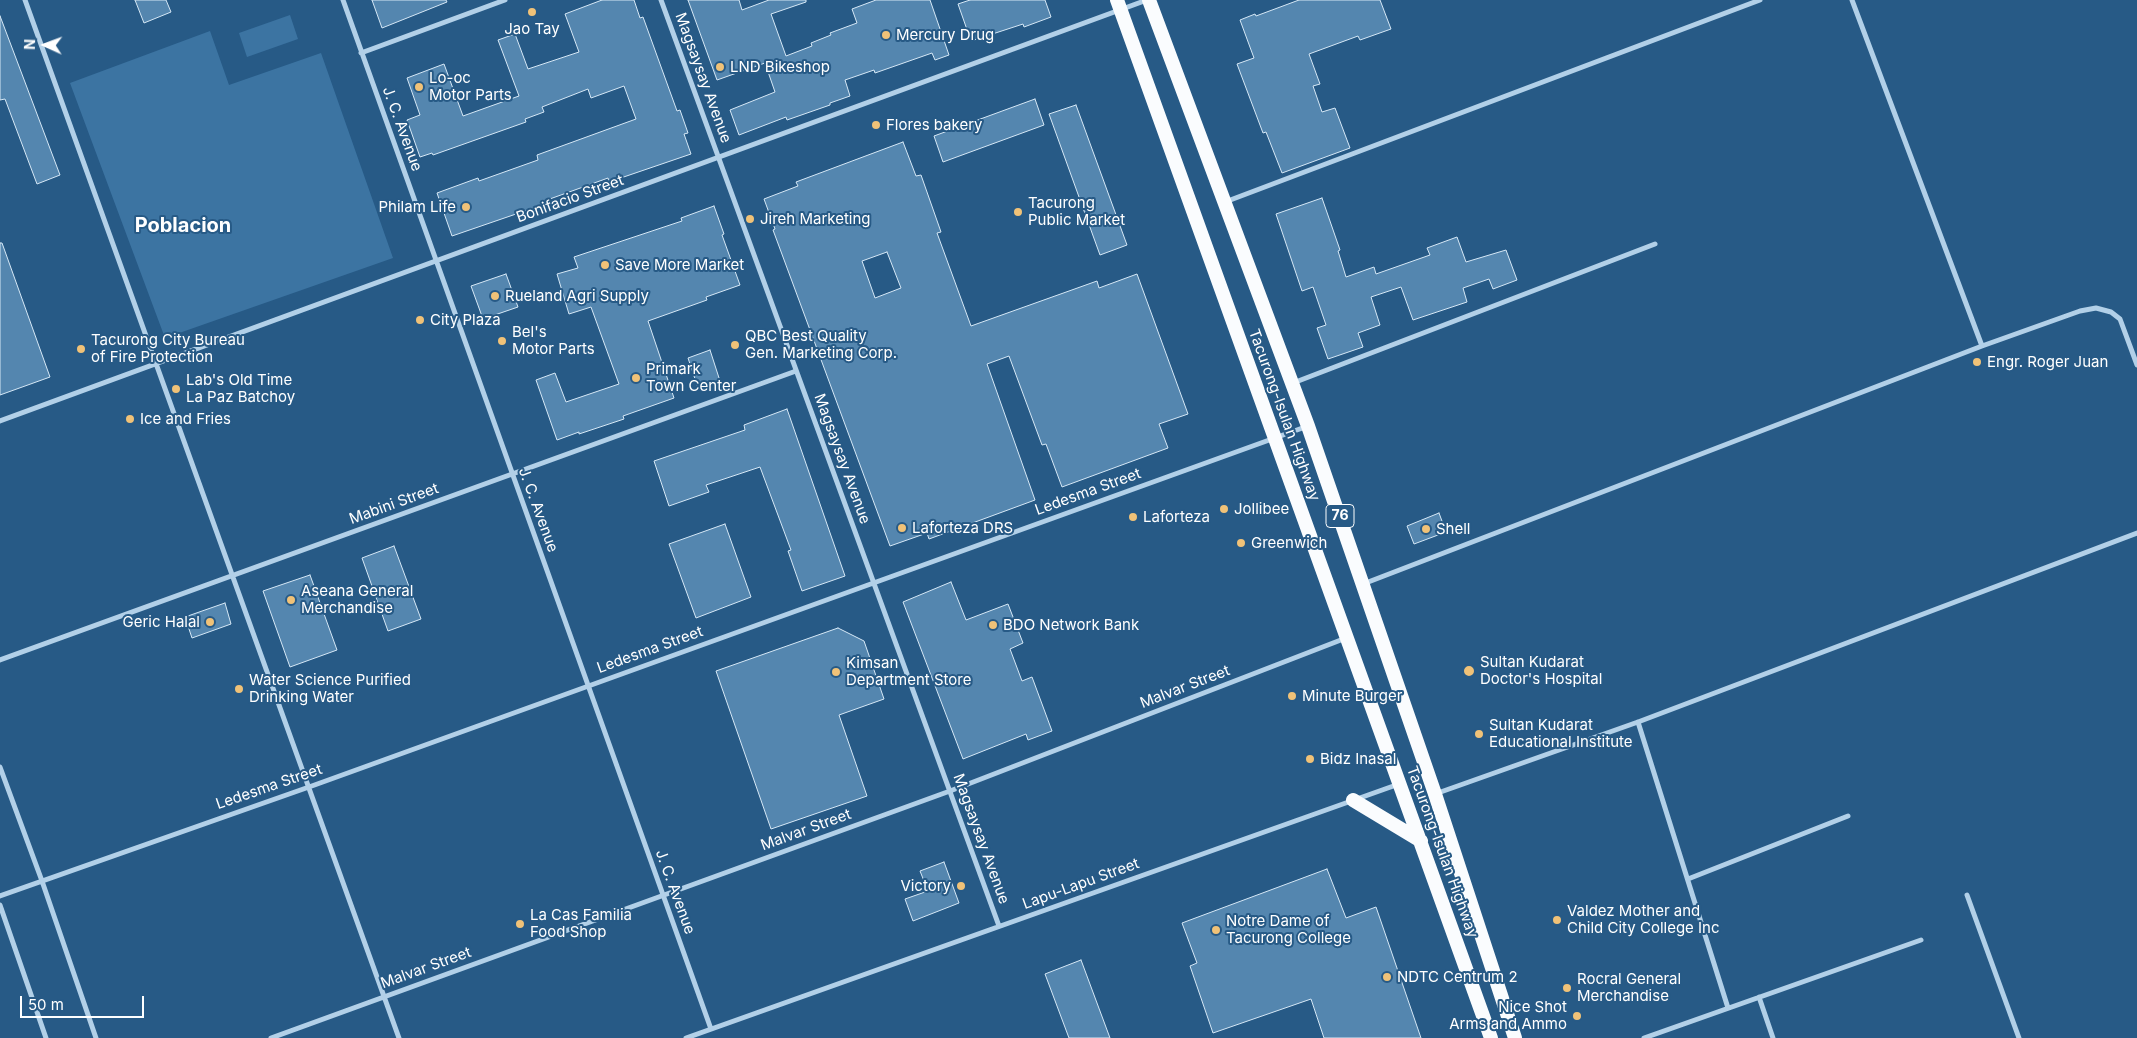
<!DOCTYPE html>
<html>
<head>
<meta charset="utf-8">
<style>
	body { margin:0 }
	#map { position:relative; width:2137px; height:1038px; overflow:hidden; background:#275a86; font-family:Inter,sans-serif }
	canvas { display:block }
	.north { position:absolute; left:20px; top:20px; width:50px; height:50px; -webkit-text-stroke:4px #275a86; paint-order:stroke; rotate:272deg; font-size:14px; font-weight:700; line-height:20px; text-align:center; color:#fff }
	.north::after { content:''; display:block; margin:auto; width:18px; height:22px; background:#fff; clip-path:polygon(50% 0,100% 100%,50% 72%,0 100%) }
	.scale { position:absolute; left:20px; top:996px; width:124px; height:22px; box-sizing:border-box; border:2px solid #fff; border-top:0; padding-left:6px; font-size:15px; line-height:18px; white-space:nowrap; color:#fff; -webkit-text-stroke:4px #275a86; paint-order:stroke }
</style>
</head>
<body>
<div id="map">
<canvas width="2137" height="1038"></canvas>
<div class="north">N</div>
<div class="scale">50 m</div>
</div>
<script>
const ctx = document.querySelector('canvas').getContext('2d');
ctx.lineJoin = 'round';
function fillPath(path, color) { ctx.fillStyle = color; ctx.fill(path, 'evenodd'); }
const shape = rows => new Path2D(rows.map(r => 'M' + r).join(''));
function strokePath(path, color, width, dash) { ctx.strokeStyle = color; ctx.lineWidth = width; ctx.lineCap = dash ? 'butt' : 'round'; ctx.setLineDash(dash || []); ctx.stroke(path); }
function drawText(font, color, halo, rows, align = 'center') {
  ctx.font = font + ' Inter,sans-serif'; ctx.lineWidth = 4; ctx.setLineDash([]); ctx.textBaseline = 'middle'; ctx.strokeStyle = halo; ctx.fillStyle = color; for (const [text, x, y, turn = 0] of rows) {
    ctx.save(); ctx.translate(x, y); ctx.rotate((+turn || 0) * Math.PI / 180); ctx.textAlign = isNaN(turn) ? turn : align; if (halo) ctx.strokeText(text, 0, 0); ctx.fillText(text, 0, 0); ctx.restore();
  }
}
fillPath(shape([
	[290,15,298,39,247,57,239,33],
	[210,31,229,85,321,53,393,258,165,338,70,83]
]), '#3c74a2');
const building = shape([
	[135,0,166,0,171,12,144,23,135,0],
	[372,0,446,0,447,2,382,28,372,0],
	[602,0,634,0,640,18,643,17,677,111,680,110,688,133,684,134,691,154,609,182,608,178,547,200,548,203,452,236,437,193,478,178,479,181,538,160,537,155,636,119,624,86,591,98,588,89,542,107,544,112,525,119,526,122,433,155,432,153,420,157,407,120,420,115,407,78,444,64,463,116,519,96,498,40,515,34,528,69,579,52,565,14,602,0],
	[688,0,739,0,742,10,769,0,806,0,806,2,771,14,786,56,812,46,811,43,831,35,830,33,857,23,852,9,876,0,930,0,949,55,935,60,932,53,875,73,874,70,845,80,850,96,830,103,830,105,787,120,786,117,739,135,730,110,775,92,765,63,717,80,688,0],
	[970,0,1045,0,1051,17,1024,27,1023,24,971,41,958,4,970,0],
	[1299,0,1380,0,1391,29,1360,40,1358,36,1309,54,1320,84,1313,86,1322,112,1335,108,1350,148,1282,173,1266,132,1263,133,1237,64,1254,58,1240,20,1255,14,1256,16,1299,0],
	[0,16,60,175,37,184,5,99,0,100,0,16],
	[1035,99,1044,125,943,162,934,136,1035,99],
	[1076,105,1127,245,1100,255,1049,114,1076,105],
	[903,142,916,176,921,175,941,232,937,233,971,326,1097,281,1099,288,1137,274,1188,414,1159,424,1168,448,1062,487,1046,444,1042,445,1009,356,987,364,1035,500,929,539,927,533,890,546,773,230,775,229,764,199,798,186,796,182,903,142],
	[887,252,901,288,875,298,862,261,887,252],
	[1322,198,1340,250,1338,251,1346,277,1374,267,1376,274,1430,255,1427,248,1457,237,1466,262,1506,250,1517,280,1493,289,1489,279,1463,288,1467,302,1413,320,1401,287,1371,297,1380,325,1358,333,1363,347,1328,359,1317,328,1326,325,1313,287,1302,291,1276,214,1322,198],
	[714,206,724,234,722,235,740,285,706,297,707,300,648,321,674,398,623,416,624,419,579,434,579,432,557,440,536,380,555,373,566,402,619,384,591,307,569,314,557,274,578,268,574,257,682,221,681,218,714,206],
	[0,243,2,243,50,377,0,395,0,243],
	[506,274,518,307,483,319,471,286,506,274],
	[710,350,720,381,698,388,688,358,710,350],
	[787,409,845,576,802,591,788,551,791,550,760,467,706,485,709,492,669,506,654,461,745,430,744,425,787,409],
	[1439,513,1446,532,1414,544,1407,526,1439,513],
	[725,524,751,597,696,618,669,544,725,524],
	[394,546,421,619,388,631,362,558,394,546],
	[310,575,337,650,290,667,263,591,310,575],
	[951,582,966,620,1008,604,1023,643,1010,649,1022,681,1032,677,1052,731,1028,740,1026,734,963,759,903,602,951,582],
	[225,603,231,624,192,638,185,617,225,603],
	[838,628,864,641,884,699,839,715,867,796,771,829,716,671,838,628],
	[944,862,959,903,913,921,905,899,928,891,920,871,944,862],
	[1327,869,1346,918,1376,907,1421,1038,1324,1038,1311,999,1213,1033,1190,966,1197,963,1182,923,1327,869],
	[1081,960,1110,1038,1069,1038,1045,974,1081,960]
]);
fillPath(building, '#5486af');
strokePath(building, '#d6e8f6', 1);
strokePath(shape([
	[25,0,399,1038],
	[343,0,711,1029],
	[661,0,999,926],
	[1852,0,1982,346],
	[361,53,505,0],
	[1225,202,1760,0],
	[1293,383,1655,244],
	[0,421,1147,0],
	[1363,584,1982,346,2080,311,2096,308,2111,312,2120,319,2137,365],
	[0,660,796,371],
	[1638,722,1728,1008],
	[0,767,42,881,96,1038],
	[1435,794,1638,722,2137,533],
	[1688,879,1848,816],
	[1967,895,2019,1038],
	[0,896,309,787,1308,426],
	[0,905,46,1038],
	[1759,997,1773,1038],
	[271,1038,950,791,1346,638],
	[686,1038,1399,784],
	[1644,1038,1921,940]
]), '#b2d0e8', 5);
strokePath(shape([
	[1117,0,1491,1038],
	[1149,0,1308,426,1435,794,1515,1038],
	[1353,800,1421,841]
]), '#fafcfe', 14);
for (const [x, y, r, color] of [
	[532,12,5,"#f0c278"],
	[886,35,5,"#f0c278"],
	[720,67,5,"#f0c278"],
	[419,87,5,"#f0c278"],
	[876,125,5,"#f0c278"],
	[466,207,5,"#f0c278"],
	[1018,212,5,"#f0c278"],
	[750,219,5,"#f0c278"],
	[605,265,5,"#f0c278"],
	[495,296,5,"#f0c278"],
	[420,320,5,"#f0c278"],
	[502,341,5,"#f0c278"],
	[735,345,5,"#f0c278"],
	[81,349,5,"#f0c278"],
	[1977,362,5,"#f0c278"],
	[636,378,5,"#f0c278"],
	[176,389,5,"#f0c278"],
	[130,419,5,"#f0c278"],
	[1224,509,5,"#f0c278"],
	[1133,517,5,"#f0c278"],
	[902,528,5,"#f0c278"],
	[1426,529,5,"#f0c278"],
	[1241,543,5,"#f0c278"],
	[291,600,5,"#f0c278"],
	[210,622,5,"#f0c278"],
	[993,625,5,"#f0c278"],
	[1469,671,6,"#f0c278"],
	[836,672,5,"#f0c278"],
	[239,689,5,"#f0c278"],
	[1292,696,5,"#f0c278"],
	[1479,734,5,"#f0c278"],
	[1310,759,5,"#f0c278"],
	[961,886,5,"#f0c278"],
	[1557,920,5,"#f0c278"],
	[520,924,5,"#f0c278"],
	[1216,930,5,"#f0c278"],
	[1387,977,5,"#f0c278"],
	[1567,988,5,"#f0c278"],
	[1577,1016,5,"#f0c278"]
]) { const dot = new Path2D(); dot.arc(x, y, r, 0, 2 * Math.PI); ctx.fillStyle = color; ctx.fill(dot); strokePath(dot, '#275a86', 2); }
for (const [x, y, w] of [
	[1340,516,28]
]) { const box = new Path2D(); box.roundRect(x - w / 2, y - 11.5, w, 23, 4); ctx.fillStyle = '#275a86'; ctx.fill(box); strokePath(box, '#fff', 1); }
drawText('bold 14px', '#fff', null, [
	["76",1340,516]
]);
drawText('15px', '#fff', '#275a86', [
	["Jao Tay",532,29,"center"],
	["Mercury Drug",896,35],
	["LND Bikeshop",730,67],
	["Lo-oc",429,78],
	["Motor Parts",429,95],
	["Flores bakery",886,125],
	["Tacurong",1028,203],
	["Public Market",1028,220],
	["Philam Life",456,207,"right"],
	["Jireh Marketing",760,219],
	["Save More Market",615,265],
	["Rueland Agri Supply",505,296],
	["City Plaza",430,320],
	["Bel's",512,332],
	["Motor Parts",512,349],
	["QBC Best Quality",745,336],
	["Gen. Marketing Corp.",745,353],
	["Tacurong City Bureau",91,340],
	["of Fire Protection",91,357],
	["Engr. Roger Juan",1987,362],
	["Primark",646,369],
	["Town Center",646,386],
	["Lab's Old Time",186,380],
	["La Paz Batchoy",186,397],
	["Ice and Fries",140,419],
	["Jollibee",1234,509],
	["Laforteza",1143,517],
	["Laforteza DRS",912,528],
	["Shell",1436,529],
	["Greenwich",1251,543],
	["Aseana General",301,591],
	["Merchandise",301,608],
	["Geric Halal",200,622,"right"],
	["BDO Network Bank",1003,625],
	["Sultan Kudarat",1480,662],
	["Doctor's Hospital",1480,679],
	["Kimsan",846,663],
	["Department Store",846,680],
	["Water Science Purified",249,680],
	["Drinking Water",249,697],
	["Minute Burger",1302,696],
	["Sultan Kudarat",1489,725],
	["Educational Institute",1489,742],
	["Bidz Inasal",1320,759],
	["Victory",951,886,"right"],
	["Valdez Mother and",1567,911],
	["Child City College Inc",1567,928],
	["La Cas Familia",530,915],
	["Food Shop",530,932],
	["Notre Dame of",1226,921],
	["Tacurong College",1226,938],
	["NDTC Centrum 2",1397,977],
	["Rocral General",1577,979],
	["Merchandise",1577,996],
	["Nice Shot",1567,1007,"right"],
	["Arms and Ammo",1567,1024,"right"]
], 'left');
drawText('15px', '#fff', '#275a86', [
	["Magsaysay Avenue",703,78,70],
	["J. C. Avenue",402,129,70],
	["Bonifacio Street",570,199,-20],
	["Tacurong-Isulan Highway",1284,415,70],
	["Magsaysay Avenue",842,459,70],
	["Ledesma Street",1088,492,-20],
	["Mabini Street",394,504,-20],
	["J. C. Avenue",538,510,70],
	["Ledesma Street",650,650,-20],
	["Malvar Street",1185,687,-21],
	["Ledesma Street",269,787,-19],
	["Malvar Street",806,830,-20],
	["Magsaysay Avenue",981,839,70],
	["Tacurong-Isulan Highway",1442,852,70],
	["Lapu-Lapu Street",1081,884,-20],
	["J. C. Avenue",675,892,70],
	["Malvar Street",426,968,-20]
]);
drawText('bold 20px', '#fff', '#275a86', [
	["Poblacion",183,226]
]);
</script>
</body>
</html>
